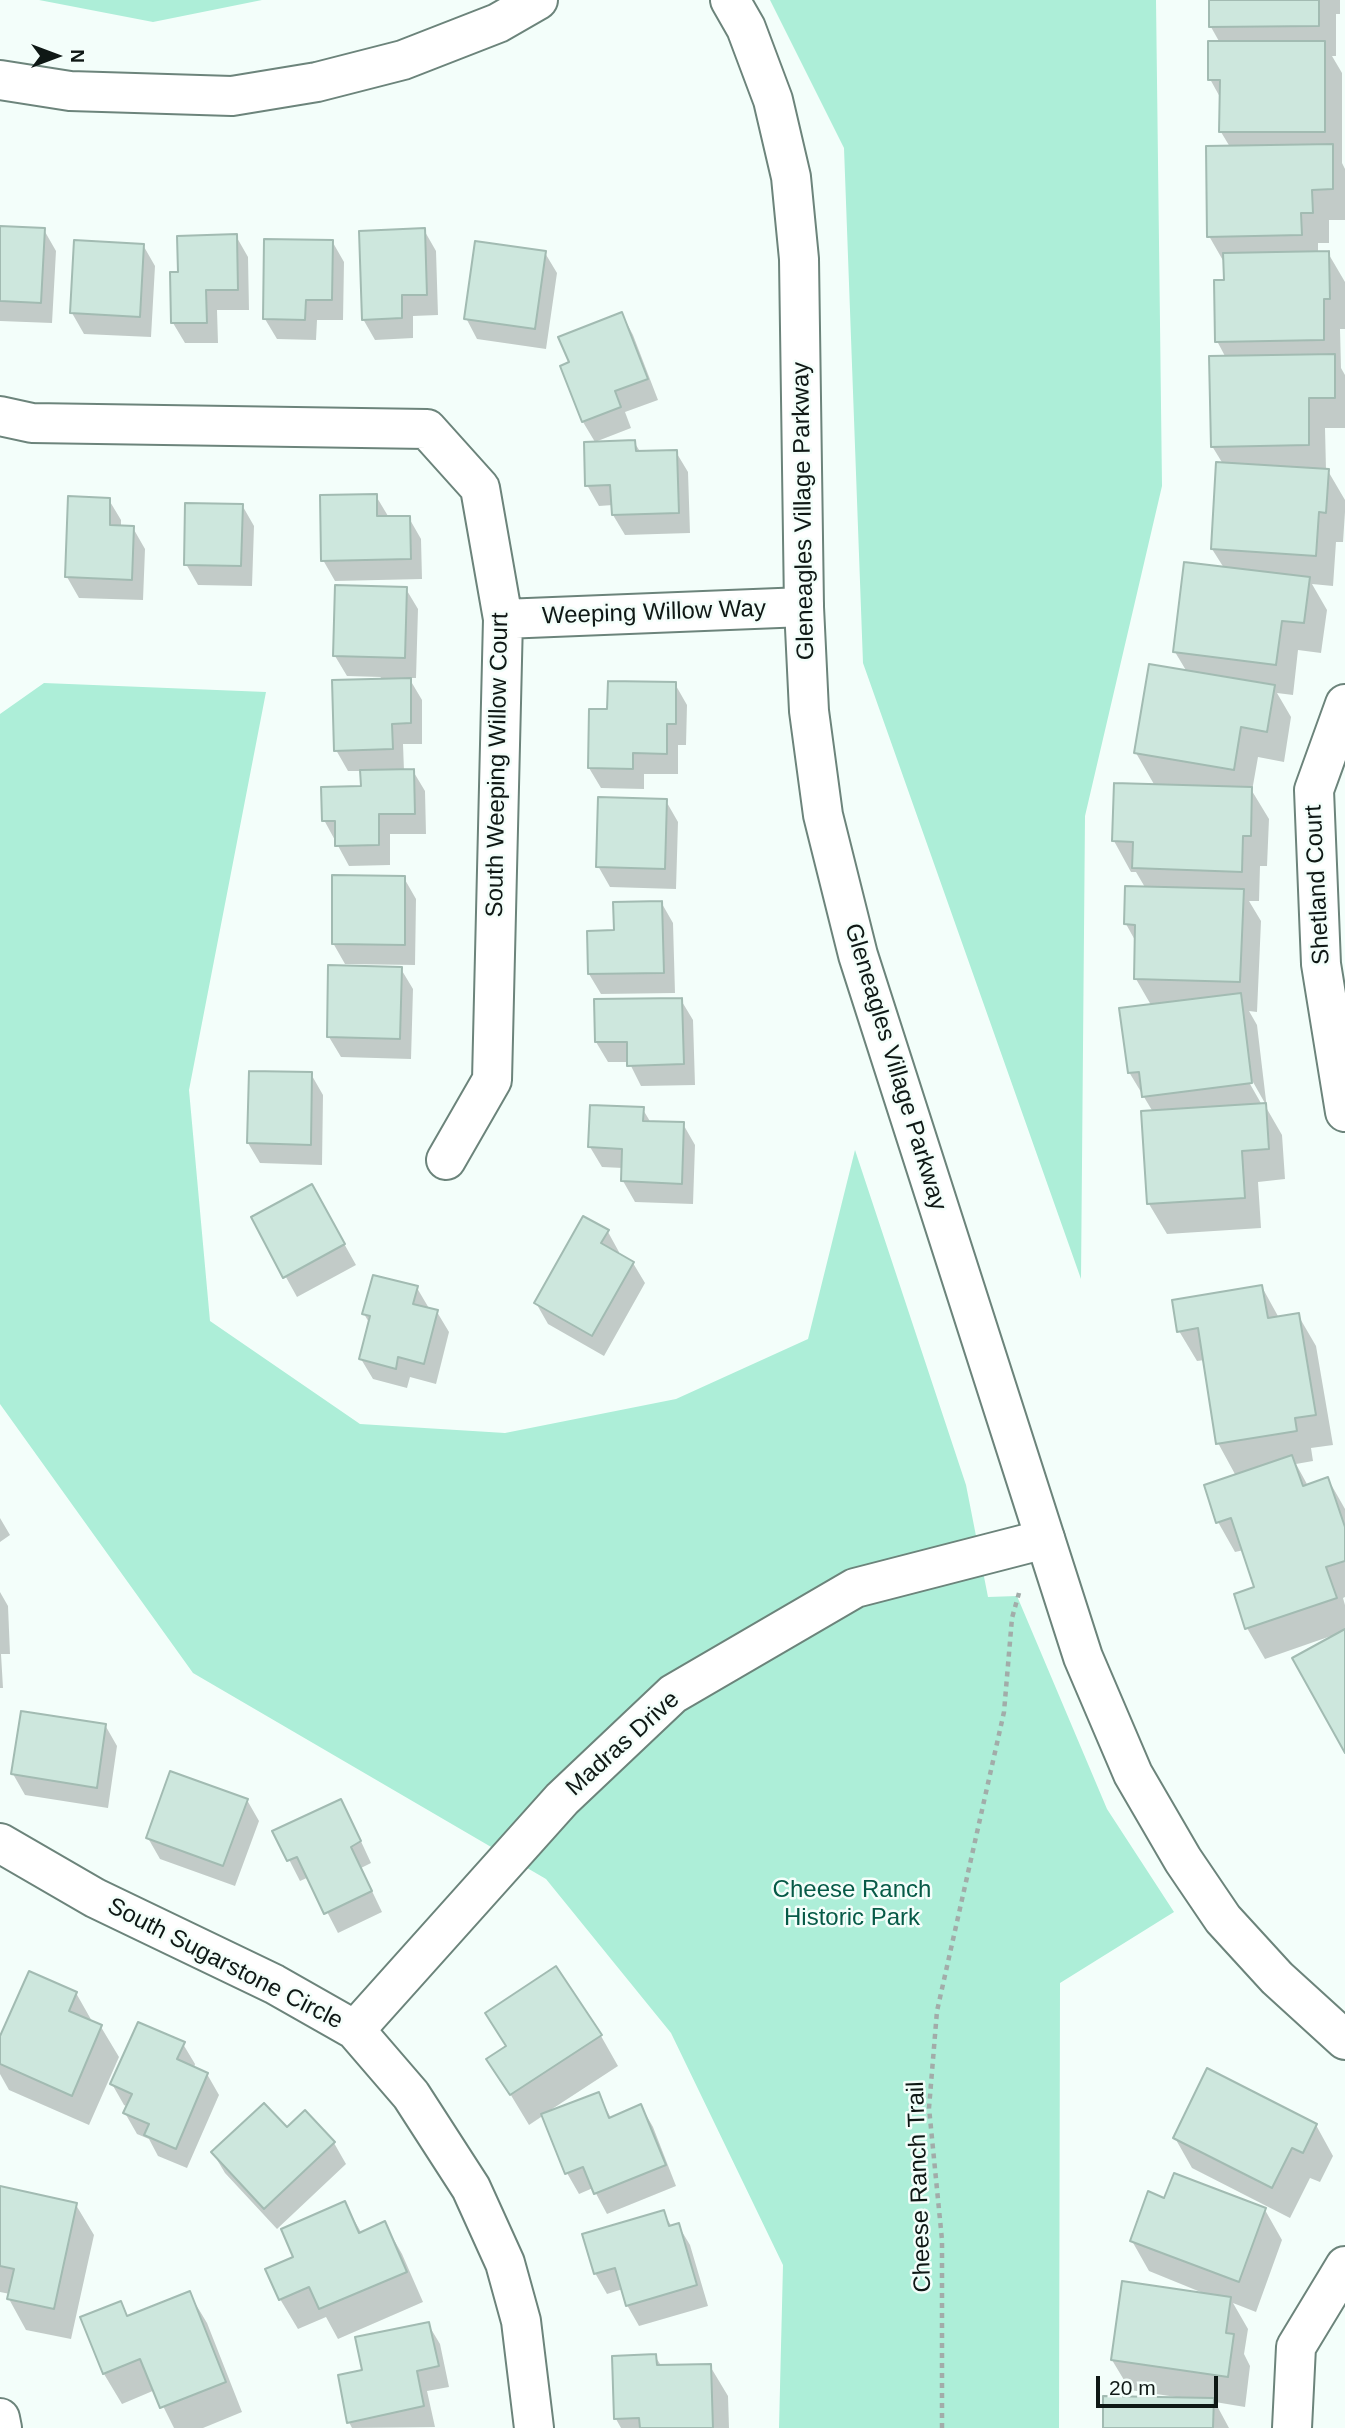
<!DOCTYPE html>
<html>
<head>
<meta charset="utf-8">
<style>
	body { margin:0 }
	#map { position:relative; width:1345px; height:2428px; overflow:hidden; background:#f3fefa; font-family:Arial,sans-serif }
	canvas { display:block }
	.north { position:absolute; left:21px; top:21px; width:70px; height:70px; -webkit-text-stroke:5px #f3fefa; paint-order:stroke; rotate:90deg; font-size:19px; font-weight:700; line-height:28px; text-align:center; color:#0f1815 }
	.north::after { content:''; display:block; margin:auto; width:24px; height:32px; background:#0f1815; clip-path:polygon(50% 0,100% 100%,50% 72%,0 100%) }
	.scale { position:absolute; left:1096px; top:2376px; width:122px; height:32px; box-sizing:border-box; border:4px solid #0f1815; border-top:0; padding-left:9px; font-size:21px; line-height:24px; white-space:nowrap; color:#0f1815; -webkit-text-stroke:5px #f3fefa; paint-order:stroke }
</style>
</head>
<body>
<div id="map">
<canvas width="1345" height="2428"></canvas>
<div class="north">N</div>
<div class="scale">20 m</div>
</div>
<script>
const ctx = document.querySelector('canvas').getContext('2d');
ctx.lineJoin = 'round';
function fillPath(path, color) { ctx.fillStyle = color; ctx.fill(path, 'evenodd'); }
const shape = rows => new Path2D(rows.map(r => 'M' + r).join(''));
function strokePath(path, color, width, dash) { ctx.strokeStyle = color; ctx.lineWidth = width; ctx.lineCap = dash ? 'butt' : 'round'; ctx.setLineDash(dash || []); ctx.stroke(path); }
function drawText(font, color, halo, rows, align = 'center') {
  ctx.font = font + ' Arial,sans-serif'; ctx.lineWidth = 5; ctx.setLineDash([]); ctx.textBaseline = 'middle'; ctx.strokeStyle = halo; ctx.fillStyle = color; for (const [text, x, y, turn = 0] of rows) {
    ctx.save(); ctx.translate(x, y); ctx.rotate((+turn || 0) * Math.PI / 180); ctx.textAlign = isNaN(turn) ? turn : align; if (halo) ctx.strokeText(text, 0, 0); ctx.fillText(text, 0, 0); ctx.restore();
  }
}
fillPath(shape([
	[39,0,262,0,153,22],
	[770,0,1156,0,1162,486,1085,816,1081,1279,863,663,844,148],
	[44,683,266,692,189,1090,210,1321,360,1424,505,1433,676,1399,808,1339,855,1150,966,1485,988,1597,1017,1596,1107,1809,1174,1912,1060,1983,1059,2428,779,2428,783,2265,671,2033,546,1879,193,1673,0,1404,0,714]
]), '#adeed8');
fillPath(shape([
	[1211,0,1340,0,1340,14,1336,14,1336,56,1332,56,1342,73,1342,163,1345,169,1345,220,1329,220,1329,243,1318,243,1318,253,1328,253,1345,282,1345,329,1340,329,1341,368,1345,375,1345,428,1325,428,1326,470,1328,471,1345,500,1345,512,1343,542,1336,542,1333,586,1312,584,1327,610,1321,653,1298,650,1293,695,1277,693,1291,717,1284,762,1258,757,1252,791,1269,819,1267,866,1260,866,1259,901,1249,901,1261,921,1257,1012,1249,1011,1257,1025,1267,1109,1282,1135,1285,1179,1258,1182,1261,1228,1167,1234,1149,1204,1153,1112,1129,1072,1151,1005,1136,979,1136,942,1126,924,1146,889,1136,872,1131,872,1114,841,1155,786,1136,753,1187,672,1175,652,1224,568,1212,549,1223,464,1212,446,1226,358,1217,341,1225,281,1225,264,1209,236,1230,147,1221,132,1221,99,1210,79,1220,43,1211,27],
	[1249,1075,1266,1105,1262,1105,1246,1077],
	[0,228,44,230,56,251,52,323,0,321],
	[424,230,436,251,438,315,413,316,413,338,375,340,363,319],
	[236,236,248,257,249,310,217,310,218,343,185,343,173,323,180,273],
	[332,241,344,262,343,320,317,320,316,340,277,339,265,319],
	[143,245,155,266,151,337,84,334,72,313],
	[545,253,557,273,546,349,477,339,466,318],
	[622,314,633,335,658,400,625,412,631,428,595,442,583,422,562,367,571,363],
	[634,442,641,453,676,452,688,472,690,533,625,535,613,515,613,505,599,506,587,485],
	[376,496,388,516,409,518,421,539,422,579,335,581,323,560],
	[109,500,121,520,121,527,133,528,145,549,143,600,79,598,67,577],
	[242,505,254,526,252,586,198,585,186,564],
	[406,589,418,609,416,678,409,678,422,700,422,744,403,744,404,771,413,771,425,791,426,834,390,834,390,865,349,866,324,820,363,787,362,771,348,771,336,750,381,677,347,676,335,656],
	[675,684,687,705,686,745,678,745,678,774,644,774,644,789,601,788,589,768,609,711],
	[666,801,678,822,676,889,610,887,598,866],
	[404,878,416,899,415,965,345,964,333,943],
	[661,902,673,923,675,993,601,994,589,974,615,932],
	[401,969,413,989,411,1059,341,1057,329,1037],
	[681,1000,693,1020,695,1085,641,1086,629,1062,608,1062,596,1042],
	[311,1074,323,1095,322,1165,260,1163,248,1143],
	[642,1108,651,1123,683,1124,695,1145,693,1204,635,1202,623,1181,623,1168,602,1167,590,1147],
	[323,1206,356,1265,297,1297,253,1218],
	[608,1232,619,1252,618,1255,633,1263,645,1283,604,1356,548,1324,536,1303],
	[1262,1287,1279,1318,1298,1315,1316,1346,1333,1445,1311,1448,1313,1461,1296,1464,1308,1486,1328,1479,1345,1509,1345,1597,1343,1598,1345,1605,1345,1749,1331,1636,1265,1659,1247,1628,1256,1588,1244,1550,1235,1552,1218,1522,1236,1476,1218,1443,1205,1360,1197,1361,1179,1331],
	[417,1288,430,1310,437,1312,449,1332,436,1384,410,1377,407,1388,373,1379,361,1359,370,1324,364,1314],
	[0,1518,10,1535,0,1542],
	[0,1592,8,1606,10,1654,1,1654,3,1688,0,1688],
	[105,1725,117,1746,108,1808,25,1795,13,1774],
	[247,1800,259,1821,235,1886,160,1859,148,1838],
	[352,1822,371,1863,361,1868,382,1912,338,1933,309,1877,300,1881,275,1832],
	[76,1993,93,2023,101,2027,119,2057,89,2125,9,2090,0,2074,0,2041],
	[601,2036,618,2066,549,2111,598,2094,611,2118,641,2106,653,2127,676,2186,607,2214,593,2188,579,2194,567,2173,544,2115,529,2125,489,2059],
	[183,2044,195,2064,194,2068,207,2074,219,2095,187,2168,158,2156,149,2139,137,2134,125,2113,128,2107,124,2105,112,2084],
	[305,2113,334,2143,346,2164,277,2229,225,2173,213,2153,287,2130],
	[1316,2125,1333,2156,1320,2182,1310,2178,1290,2218,1192,2168,1175,2138],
	[0,2188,76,2205,94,2235,71,2339,26,2330,9,2299,10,2294,0,2292],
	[1165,2200,1265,2210,1282,2240,1256,2312,1233,2303,1248,2329,1244,2354,1250,2366,1245,2407,1215,2402,1229,2428,1104,2428,1176,2399,1176,2397,1130,2390,1112,2360,1208,2295,1149,2271,1132,2241],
	[345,2204,362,2234,385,2224,402,2254,423,2302,338,2339,326,2317,298,2329,280,2299],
	[663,2212,672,2227,678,2225,690,2245,708,2306,639,2326,627,2305,623,2289,607,2294,595,2273],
	[189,2293,207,2323,242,2412,203,2428,174,2428,155,2390,122,2404,104,2374,83,2318,120,2303,128,2317],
	[428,2324,440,2344,449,2387,427,2391,435,2427,352,2428,349,2422,364,2371],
	[655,2356,662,2367,710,2366,728,2396,729,2428,621,2428,616,2419]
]), '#0003');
const building = shape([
	[1209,0,1319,0,1319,26,1209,27,1209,0],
	[1208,41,1325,41,1325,132,1219,132,1220,80,1208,80,1208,41],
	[1333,144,1333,189,1312,190,1313,213,1301,213,1302,235,1207,237,1206,146,1333,144],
	[0,226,45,228,41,303,0,301,0,226],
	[425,228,427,295,402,295,402,318,362,320,359,231,425,228],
	[237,234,238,290,206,290,207,323,171,323,170,272,178,272,177,236,237,234],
	[264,239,333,240,332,300,306,300,305,320,263,319,264,239],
	[74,240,144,244,140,317,70,313,74,240],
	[475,241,546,251,535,329,464,319,475,241],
	[1329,251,1330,299,1324,299,1324,340,1215,342,1214,280,1224,280,1223,253,1329,251],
	[622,312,648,379,615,391,621,407,582,422,560,366,569,362,558,337,622,312],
	[1335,354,1335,398,1309,398,1309,445,1211,447,1209,356,1335,354],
	[635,440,636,451,677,450,679,513,612,515,610,485,585,486,584,442,635,440],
	[1216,462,1329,469,1326,513,1319,512,1316,556,1211,549,1216,462],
	[377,494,377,516,410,516,411,559,321,561,320,495,377,494],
	[68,496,110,498,110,525,134,526,132,580,65,577,68,496],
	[185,503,243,504,241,566,184,565,185,503],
	[1184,562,1310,577,1304,623,1282,621,1276,665,1173,652,1184,562],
	[335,585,407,587,405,658,333,656,335,585],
	[1149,664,1275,685,1267,732,1241,727,1234,770,1134,753,1149,664],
	[411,678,411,723,392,724,393,749,334,751,332,680,411,678],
	[608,681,676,682,676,724,667,724,667,754,633,753,633,769,588,768,589,709,607,709,608,681],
	[414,769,415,814,379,814,379,845,335,846,335,821,322,821,321,787,361,786,360,770,414,769],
	[1114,783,1252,787,1251,836,1243,836,1242,872,1132,868,1133,842,1112,841,1114,783],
	[598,797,667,799,665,869,596,867,598,797],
	[332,875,405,876,405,945,332,944,332,875],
	[1125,886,1244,889,1240,982,1134,979,1135,925,1124,924,1125,886],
	[662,901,664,973,588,974,587,931,614,930,613,902,662,901],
	[328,965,402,967,400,1039,327,1037,328,965],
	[1241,993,1252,1083,1142,1097,1139,1072,1128,1073,1119,1008,1241,993],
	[682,998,684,1064,627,1066,627,1042,595,1042,594,999,682,998],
	[249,1071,312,1072,311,1145,247,1143,249,1071],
	[1266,1103,1269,1149,1242,1151,1245,1198,1147,1204,1141,1111,1266,1103],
	[590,1105,644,1107,643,1121,684,1122,682,1184,621,1181,622,1149,588,1147,590,1105],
	[312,1184,345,1244,283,1278,251,1217,312,1184],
	[583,1216,609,1230,601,1243,634,1262,592,1336,534,1303,583,1216],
	[373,1275,418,1286,413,1304,438,1310,424,1364,398,1357,396,1369,359,1359,370,1316,362,1314,373,1275],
	[1262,1285,1268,1318,1299,1313,1316,1415,1295,1418,1297,1431,1216,1444,1198,1328,1177,1332,1172,1300,1262,1285],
	[1292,1455,1303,1486,1328,1477,1345,1527,1345,1561,1326,1567,1337,1598,1245,1629,1234,1594,1254,1587,1231,1518,1216,1523,1204,1485,1292,1455],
	[1345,1629,1345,1753,1292,1658,1345,1629],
	[21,1711,106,1724,97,1788,11,1774,21,1711],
	[170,1771,248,1799,223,1866,146,1838,170,1771],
	[341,1799,361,1841,351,1847,372,1891,324,1914,297,1857,287,1861,272,1831,341,1799],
	[556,1966,602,2035,510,2095,486,2059,506,2046,485,2013,556,1966],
	[29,1971,77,1992,69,2011,102,2025,72,2096,0,2064,0,2036,29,1971],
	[138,2022,185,2042,177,2059,208,2073,176,2149,144,2135,149,2124,123,2113,132,2094,110,2084,138,2022],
	[1207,2068,1317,2124,1303,2153,1292,2148,1272,2188,1173,2138,1207,2068],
	[599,2092,609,2118,641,2104,666,2165,594,2194,583,2167,565,2174,541,2114,599,2092],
	[264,2103,287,2127,305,2110,335,2142,264,2209,211,2152,264,2103],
	[1174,2173,1266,2208,1239,2282,1130,2241,1148,2191,1164,2198,1174,2173],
	[0,2186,77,2203,54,2309,7,2299,14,2269,0,2266,0,2186],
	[345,2201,359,2233,385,2221,407,2272,319,2309,309,2287,279,2300,265,2269,293,2257,281,2229,345,2201],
	[664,2210,669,2226,679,2223,697,2285,626,2306,615,2268,594,2274,582,2234,664,2210],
	[1122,2281,1231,2297,1226,2333,1234,2334,1228,2377,1111,2360,1122,2281],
	[190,2291,226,2382,160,2408,140,2359,103,2374,80,2317,121,2301,127,2316,190,2291],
	[429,2322,439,2366,417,2371,424,2406,347,2423,338,2375,362,2370,355,2337,429,2322],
	[656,2354,657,2365,711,2364,713,2428,640,2428,639,2418,614,2419,612,2356,656,2354],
	[1103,2396,1214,2398,1213,2428,1103,2428,1103,2396]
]);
fillPath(building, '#cde7dd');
strokePath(building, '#a2bbb2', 2);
const minor = shape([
	[0,416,32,423,427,429,480,488,503,619,492,1080,446,1160],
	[503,619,804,607],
	[1345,704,1314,790,1321,964,1345,1112],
	[0,1843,95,1898,274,1984,355,2030,411,2095,471,2188,505,2263,521,2321,534,2428],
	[355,2030,562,1799,673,1694,855,1588,1045,1539],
	[0,2418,2,2428],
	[1292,2428,1296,2347,1345,2266]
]);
const tertiary = shape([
	[730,0,746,28,773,100,791,177,799,259,804,607,809,711,823,815,858,955,1083,1657,1133,1774,1183,1860,1223,1919,1277,1978,1345,2040],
	[0,80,70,91,232,96,317,82,403,60,498,23,538,0]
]);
strokePath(minor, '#6c847b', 42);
strokePath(tertiary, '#6c847b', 42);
strokePath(shape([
	[942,2428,942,2240,929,2108,937,2011,1004,1712,1012,1618,1019,1593]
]), '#a2aca9', 4.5, [5, 5]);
strokePath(minor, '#fff', 38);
strokePath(tertiary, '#fff', 38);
drawText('24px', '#0f1815', '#f3fefa', [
	["Gleneagles Village Parkway",804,511,-91],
	["Weeping Willow Way",654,613,-2],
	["South Weeping Willow Court",498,765,-89],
	["Shetland Court",1318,885,-93],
	["Gleneagles Village Parkway",895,1067,73],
	["Madras Drive",623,1744,-42],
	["South Sugarstone Circle",225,1964,27],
	["Cheese Ranch Trail",920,2187,-92]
]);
drawText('24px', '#065a47', '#f3fefa', [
	["Cheese Ranch",852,1890],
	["Historic Park",852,1918]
]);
</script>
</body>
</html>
